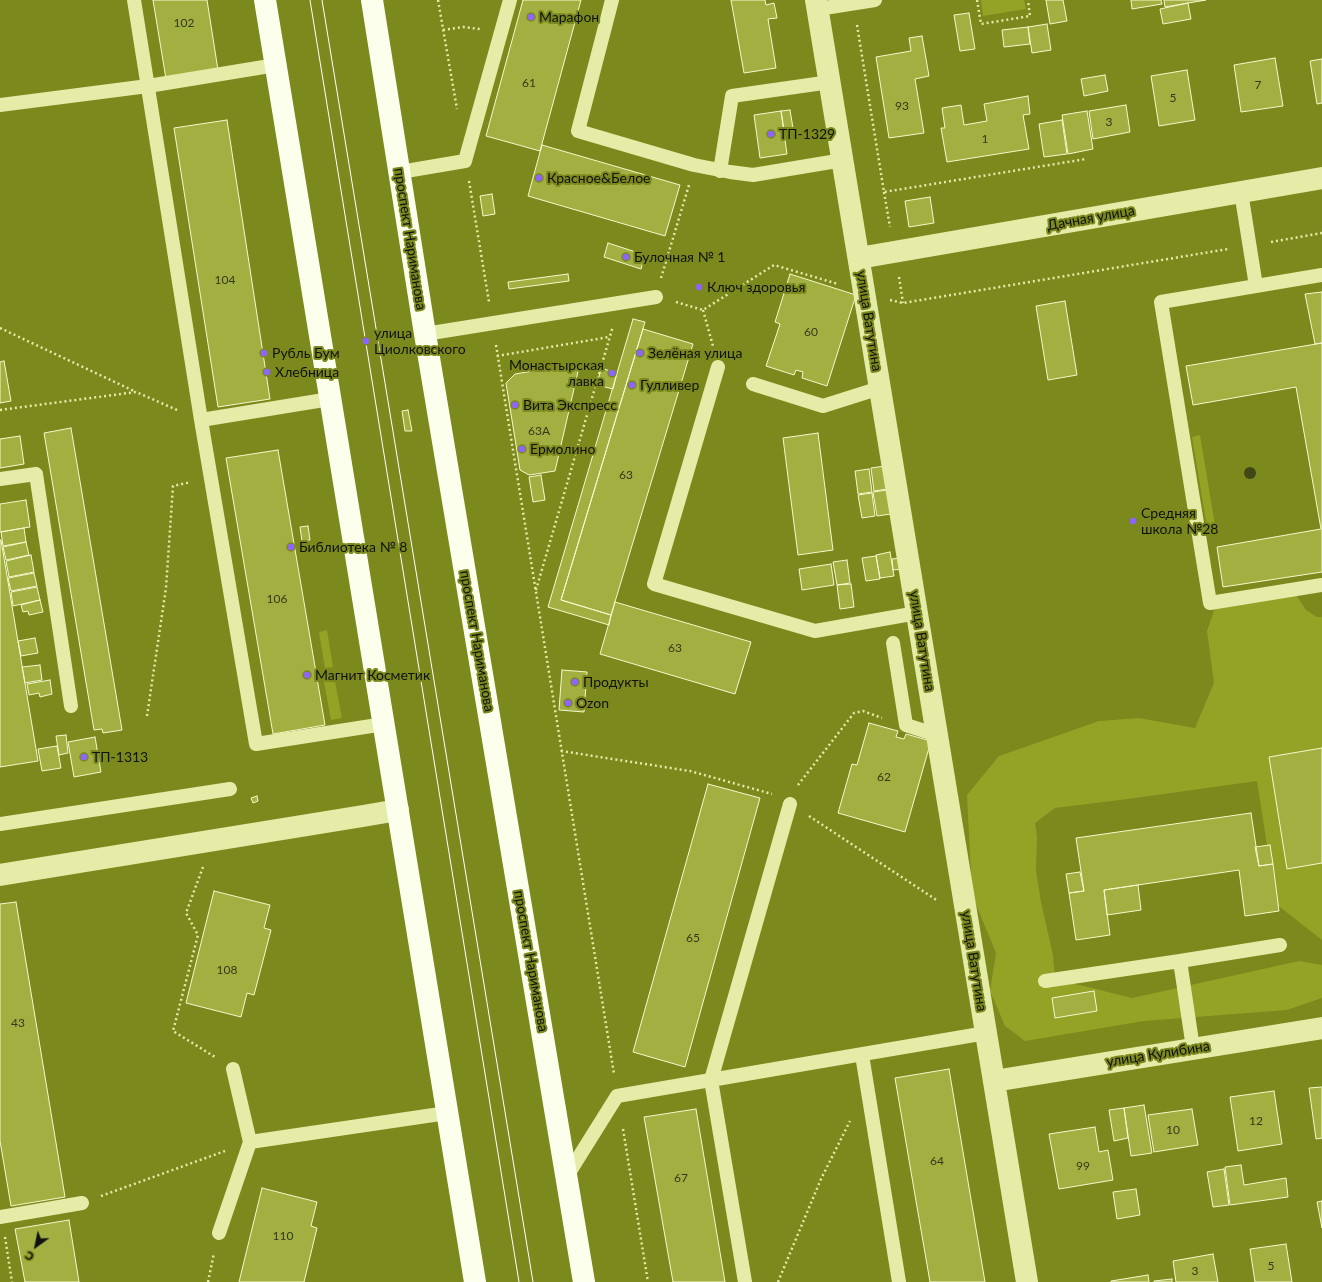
<!DOCTYPE html>
<html>
<head>
<meta charset="utf-8">
<style>
	body { margin:0 }
	#map { position:relative; width:1322px; height:1282px; overflow:hidden; background:#7b891d; font-family:Lato,sans-serif }
	canvas { display:block }
	.north { position:absolute; left:16px; top:1226px; width:40px; height:40px; -webkit-text-stroke:3px #7b891d; paint-order:stroke; rotate:213deg; font-size:11px; font-weight:700; line-height:16px; text-align:center; color:#111 }
	.north::after { content:''; display:block; margin:auto; width:14px; height:18px; background:#111; clip-path:polygon(50% 0,100% 100%,50% 72%,0 100%) }
</style>
</head>
<body>
<div id="map">
<canvas width="1322" height="1282"></canvas>
<div class="north">С</div>
</div>
<script>
const ctx = document.querySelector('canvas').getContext('2d');
ctx.lineJoin = 'round';
function fillPath(path, color) { ctx.fillStyle = color; ctx.fill(path, 'evenodd'); }
const shape = rows => new Path2D(rows.map(r => 'M' + r).join(''));
function strokePath(path, color, width, dash) { ctx.strokeStyle = color; ctx.lineWidth = width; ctx.lineCap = dash ? 'butt' : 'round'; ctx.setLineDash(dash || []); ctx.stroke(path); }
function drawText(font, color, halo, rows, align = 'center') {
  ctx.font = font + ' Lato,sans-serif'; ctx.lineWidth = 4; ctx.setLineDash([]); ctx.textBaseline = 'middle'; ctx.strokeStyle = halo; ctx.fillStyle = color; for (const [text, x, y, turn = 0] of rows) {
    ctx.save(); ctx.translate(x, y); ctx.rotate((+turn || 0) * Math.PI / 180); ctx.textAlign = isNaN(turn) ? turn : align; if (halo) ctx.strokeText(text, 0, 0); ctx.fillText(text, 0, 0); ctx.restore();
  }
}
fillPath(shape([
	[981,0,1024,0,1026,9,983,16],
	[1200,435,1215,525,1207,527,1192,437],
	[1291,587,1306,610,1317,617,1322,617,1322,940,1276,904,1257,781,1128,799,1055,808,1035,823,1037,836,1036,871,1041,902,1053,955,1055,979,1132,998,1299,961,1322,965,1322,998,1287,1010,1144,1021,1025,1041,1005,1026,990,991,996,953,972,895,967,795,999,756,1099,721,1139,718,1195,728,1214,683,1207,631,1215,608],
	[327,630,333,667,325,668,319,632],
	[334,676,342,718,331,720,323,677]
]), '#94a226');
const building = shape([
	[153,0,207,0,218,70,166,79,153,0],
	[523,0,581,0,540,151,486,136,523,0],
	[731,0,765,0,766,5,774,3,777,18,768,19,776,68,744,73,731,0],
	[1046,0,1063,0,1067,21,1050,24,1046,0],
	[1131,0,1161,0,1162,4,1132,9,1131,0],
	[1164,0,1206,0,1165,7,1164,0],
	[1188,3,1191,19,1163,24,1160,9,1188,3],
	[969,13,975,49,960,51,954,15,969,13],
	[1047,24,1051,50,1032,53,1028,27,1047,24],
	[1028,27,1030,44,1004,47,1002,30,1028,27],
	[922,36,929,76,915,79,924,133,889,138,876,57,911,51,909,38,922,36],
	[1275,58,1283,106,1241,112,1234,65,1275,58],
	[1322,59,1322,103,1317,104,1310,61,1322,59],
	[1187,70,1195,120,1159,126,1151,76,1187,70],
	[1105,75,1108,91,1084,96,1081,79,1105,75],
	[1028,96,1030,114,1023,115,1029,149,947,162,941,128,945,128,942,108,961,105,964,125,987,121,984,104,1028,96],
	[1126,105,1130,132,1093,139,1089,111,1126,105],
	[790,110,793,128,784,130,781,111,790,110],
	[781,111,787,154,760,158,754,115,781,111],
	[1087,111,1093,149,1068,154,1062,115,1087,111],
	[227,120,270,399,218,407,174,128,227,120],
	[1062,120,1067,154,1044,157,1039,124,1062,120],
	[542,145,680,185,665,236,528,196,542,145],
	[492,194,495,214,483,216,480,196,492,194],
	[930,197,934,223,909,227,905,201,930,197],
	[608,243,645,255,641,269,604,257,608,243],
	[568,274,569,281,509,289,508,282,568,274],
	[790,274,856,295,827,386,802,378,803,372,796,370,794,375,766,366,780,324,775,322,790,274],
	[1322,292,1322,343,1315,344,1305,294,1322,292],
	[1065,301,1077,375,1048,380,1036,306,1065,301],
	[633,319,645,322,561,600,611,615,609,625,548,607,633,319],
	[643,329,693,344,611,615,561,600,643,329],
	[1322,343,1322,572,1223,587,1217,547,1321,529,1296,387,1193,405,1186,366,1322,343],
	[4,361,11,401,0,403,0,362,4,361],
	[580,363,555,471,529,475,520,470,506,383,515,374,580,363],
	[601,368,617,373,613,389,597,385,601,368],
	[408,410,412,431,405,431,402,411,408,410],
	[71,428,122,730,103,733,102,729,94,730,44,433,71,428],
	[818,433,833,550,798,555,783,438,818,433],
	[20,436,24,464,0,468,0,439,20,436],
	[278,450,325,725,273,734,226,458,278,450],
	[885,466,888,489,874,491,871,468,885,466],
	[869,469,872,492,858,494,855,471,869,469],
	[541,475,545,500,533,502,529,477,541,475],
	[887,490,891,514,877,516,873,492,887,490],
	[872,493,875,516,862,518,858,495,872,493],
	[26,500,30,527,0,532,0,504,26,500],
	[308,526,310,540,302,541,300,527,308,526],
	[24,528,26,542,3,546,1,532,24,528],
	[0,540,1,540,38,761,0,767,0,540],
	[26,542,29,555,6,560,3,547,26,542],
	[890,552,894,576,880,578,876,555,890,552],
	[31,555,34,572,9,577,6,561,31,555],
	[876,556,880,579,866,581,862,558,876,556],
	[901,558,903,569,893,570,892,559,901,558],
	[847,560,850,583,837,585,833,562,847,560],
	[831,564,834,585,802,590,799,569,831,564],
	[34,573,37,586,11,591,8,578,34,573],
	[851,584,854,607,840,609,837,585,851,584],
	[37,587,40,600,13,606,11,592,37,587],
	[40,600,43,612,29,615,28,611,23,612,21,605,40,600],
	[615,602,751,642,735,694,600,654,615,602],
	[35,638,38,653,21,656,18,641,35,638],
	[40,665,42,680,25,683,22,667,40,665],
	[562,670,587,672,584,712,559,710,562,670],
	[50,680,52,694,40,697,39,693,29,695,27,684,50,680],
	[869,723,898,731,896,737,904,739,906,734,931,741,905,832,838,813,852,764,857,765,869,723],
	[66,735,68,753,59,755,56,736,66,735],
	[95,737,101,772,74,777,68,742,95,737],
	[57,746,61,768,42,771,38,749,57,746],
	[1322,748,1322,863,1287,869,1269,757,1322,748],
	[708,784,760,798,685,1067,633,1052,708,784],
	[257,796,258,801,253,803,251,798,257,796],
	[1251,813,1259,866,1273,864,1279,911,1245,916,1239,870,1104,890,1110,935,1076,940,1069,893,1084,891,1076,838,1251,813],
	[1270,845,1273,864,1259,866,1255,847,1270,845],
	[1080,872,1084,891,1069,893,1066,874,1080,872],
	[1138,885,1141,910,1107,915,1104,890,1138,885],
	[214,891,270,905,264,928,271,930,254,995,247,993,241,1017,186,1003,214,891],
	[16,902,65,1197,11,1206,0,1141,0,904,16,902],
	[1094,991,1097,1011,1055,1018,1052,998,1094,991],
	[949,1069,985,1282,930,1282,916,1201,895,1078,949,1069],
	[1322,1087,1322,1138,1316,1139,1309,1088,1322,1087],
	[1274,1091,1282,1144,1238,1151,1230,1097,1274,1091],
	[1144,1105,1152,1153,1131,1156,1124,1108,1144,1105],
	[1124,1108,1128,1138,1114,1141,1109,1110,1124,1108],
	[696,1109,701,1139,725,1282,673,1282,644,1117,696,1109],
	[1192,1109,1198,1145,1154,1152,1148,1115,1192,1109],
	[1095,1127,1099,1152,1108,1150,1113,1180,1059,1189,1049,1134,1095,1127],
	[1241,1165,1244,1185,1286,1178,1288,1197,1230,1205,1225,1167,1241,1165],
	[1224,1169,1229,1205,1213,1207,1207,1172,1224,1169],
	[262,1188,317,1202,311,1226,317,1228,304,1282,239,1282,262,1188],
	[1136,1189,1140,1215,1117,1219,1113,1192,1136,1189],
	[1322,1201,1322,1228,1317,1202,1322,1201],
	[69,1220,79,1282,25,1282,15,1229,69,1220],
	[1286,1244,1292,1282,1255,1282,1250,1249,1286,1244],
	[1213,1254,1218,1282,1176,1282,1173,1261,1213,1254],
	[1148,1275,1149,1282,1111,1282,1111,1281,1148,1275],
	[1172,1279,1172,1282,1154,1282,1154,1281,1172,1279]
]);
fillPath(building, '#a2b041');
strokePath(building, '#f4f9cc', 1);
strokePath(shape([
	[438,0,457,109],
	[977,0,981,24,1030,16,1028,0],
	[857,25,884,192,1086,159],
	[443,30,463,27,480,29],
	[469,181,489,302],
	[884,192,890,227],
	[1271,242,1322,233],
	[899,277,903,303],
	[661,278,689,185],
	[890,300,903,303,1228,249],
	[676,302,703,310,774,265,838,284],
	[703,310,713,346],
	[0,328,136,392],
	[496,345,614,1074],
	[497,356,609,337],
	[0,410,136,392,177,410],
	[536,590,613,326],
	[147,716,166,588,173,486,191,482],
	[561,751,690,771,772,794],
	[798,785,854,713,863,711,882,718],
	[809,816,938,901],
	[203,867,186,913,198,935,173,1031,215,1057],
	[623,1129,648,1282],
	[101,1196,225,1151],
	[5,1237,12,1282],
	[208,1282,214,1253],
	[778,1282,821,1179,850,1121]
]), '#e4eca7', 2.5, [2, 3]);
strokePath(shape([
	[134,0,201,420,256,744,384,724],
	[612,0,578,131,694,165,730,172,753,175,843,160],
	[818,9,875,0],
	[0,105,148,86,276,65],
	[720,171,732,96,830,82],
	[400,172,465,161,510,0],
	[1241,192,1256,286],
	[1322,275,1161,302,1210,603,1322,585],
	[425,334,656,297],
	[718,367,654,584,815,631,917,613],
	[753,384,823,406,880,388],
	[201,420,330,399],
	[0,479,36,474,71,706],
	[893,643,906,725,937,735],
	[0,824,230,789],
	[1180,961,1280,945],
	[1045,981,1180,961,1193,1048],
	[862,1055,899,1282],
	[233,1069,250,1142,447,1113],
	[567,1176,617,1096,986,1033],
	[0,1217,82,1203],
	[219,1233,250,1142],
	[745,1282,711,1080,790,804]
]), '#e4eca7', 14);
strokePath(shape([
	[816,0,1027,1282],
	[859,258,1322,178],
	[0,875,363,816,398,810],
	[994,1081,1322,1028]
]), '#e4eca7', 22);
strokePath(shape([
	[265,0,475,1282],
	[372,0,425,334,584,1282]
]), '#fbffec', 22);
strokePath(shape([
	[310,0,519,1282],
	[322,0,533,1282]
]), '#fff', 1);
ctx.fillStyle = '#414716';
for (const [x, y] of [
	[1250,473]
]) { ctx.beginPath(); ctx.arc(x, y, 6, 0, 2 * Math.PI); ctx.fill(); }
for (const [x, y, r, color] of [
	[531,17,4,"#8e65fc"],
	[771,134,4,"#8e65fc"],
	[539,178,4,"#8e65fc"],
	[626,257,4,"#8e65fc"],
	[699,287,4,"#8e65fc"],
	[366,341,4,"#8e65fc"],
	[264,353,4,"#8e65fc"],
	[640,353,4,"#8e65fc"],
	[267,372,4,"#8e65fc"],
	[612,373,4,"#8e65fc"],
	[632,385,4,"#8e65fc"],
	[515,405,4,"#8e65fc"],
	[522,449,4,"#8e65fc"],
	[1133,521,4,"#8e65fc"],
	[291,547,4,"#8e65fc"],
	[307,675,4,"#8e65fc"],
	[575,682,4,"#8e65fc"],
	[568,703,4,"#8e65fc"],
	[84,757,4,"#8e65fc"]
]) { const dot = new Path2D(); dot.arc(x, y, r, 0, 2 * Math.PI); ctx.fillStyle = color; ctx.fill(dot); strokePath(dot, '#7b891d', 1.5); }
drawText('12px', '#35391d', null, [
	["102",184,23],
	["61",529,83],
	["7",1258,85],
	["5",1173,98],
	["93",902,106],
	["3",1109,122],
	["1",985,139],
	["104",225,280],
	["60",811,332],
	["63А",539,431],
	["63",626,475],
	["106",277,599],
	["63",675,648],
	["62",884,777],
	["65",693,938],
	["108",227,970],
	["43",18,1023],
	["12",1256,1121],
	["10",1173,1130],
	["64",937,1161],
	["99",1083,1166],
	["67",681,1178],
	["110",283,1236],
	["5",1271,1266],
	["3",1195,1271]
]);
drawText('14px', '#111', '#7b891d', [
	["Марафон",539,17],
	["ТП-1329",779,134],
	["Красное&Белое",547,178],
	["Булочная № 1",634,257],
	["Ключ здоровья",707,287],
	["улица",374,333],
	["Циолковского",374,349],
	["Рубль Бум",272,353],
	["Зелёная улица",648,353],
	["Монастырская",604,365,"right"],
	["лавка",604,381,"right"],
	["Хлебница",275,372],
	["Гулливер",640,385],
	["Вита Экспресс",523,405],
	["Ермолино",530,449],
	["Средняя",1141,513],
	["школа №28",1141,529],
	["Библиотека № 8",299,547],
	["Магнит Косметик",315,675],
	["Продукты",583,682],
	["Ozon",576,703],
	["ТП-1313",92,757]
], 'left');
drawText('14px', '#111', '#7b891d', [
	["Дачная улица",1091,218,-10],
	["проспект Нариманова",410,239,81],
	["улица Ватутина",869,321,81],
	["проспект Нариманова",477,641,80],
	["улица Ватутина",922,641,81],
	["проспект Нариманова",531,961,80],
	["улица Ватутина",974,961,81],
	["улица Кулибина",1158,1054,-9]
]);
</script>
</body>
</html>
